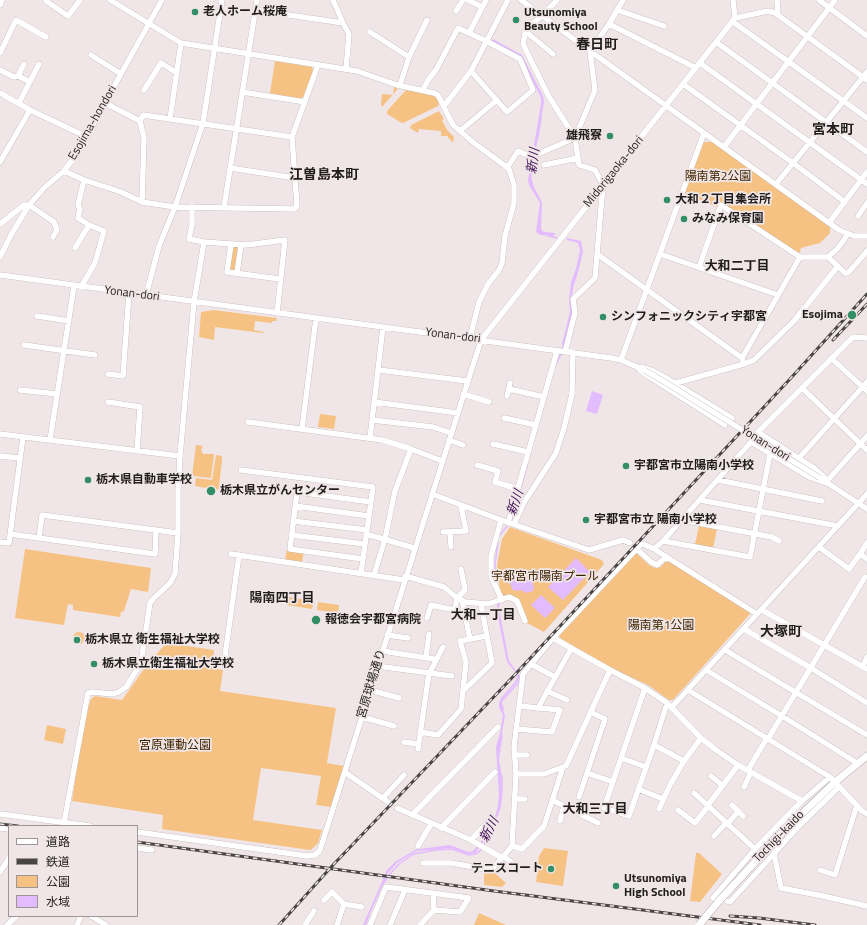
<!DOCTYPE html>
<html>
<head>
<meta charset="utf-8">
<style>
	body { margin:0 }
	#map { position:relative; width:867px; height:925px; overflow:hidden; background:#f1e6e7; font-family:"Titillium Web","Noto Sans JP",sans-serif }
	canvas { display:block }
	.legend { position:absolute; left:8px; top:825px; width:130px; height:92px; box-sizing:border-box; background:#f1e6e7; border:1px solid #9e9696; margin:0; padding:5px 7px; list-style:none; font-size:12px; color:#211d1d }
	.legend li { display:flex; align-items:center; gap:8px; height:20px }
	.legend b { width:20px; border:1px solid #9e9696 }
</style>
</head>
<body>
<div id="map">
<canvas width="867" height="925"></canvas>
<ul class="legend">
<li><b style="height:5px;background:#fff"></b>道路</li>
<li><b style="height:5px;background:#4a4545"></b>鉄道</li>
<li><b style="height:11px;background:#f6c283"></b>公園</li>
<li><b style="height:11px;background:#e3bbff"></b>水域</li>
</ul>
</div>
<script>
const ctx = document.querySelector('canvas').getContext('2d');
ctx.lineJoin = 'round';
function fillPath(path, color) { ctx.fillStyle = color; ctx.fill(path, 'evenodd'); }
const shape = rows => new Path2D(rows.map(r => 'M' + r).join(''));
function strokePath(path, color, width, dash) { ctx.strokeStyle = color; ctx.lineWidth = width; ctx.lineCap = dash ? 'butt' : 'round'; ctx.setLineDash(dash || []); ctx.stroke(path); }
function drawText(font, color, halo, rows, align = 'center') {
  ctx.font = font + ' "Titillium Web","Noto Sans JP",sans-serif'; ctx.lineWidth = 3.5; ctx.setLineDash([]); ctx.textBaseline = 'middle'; ctx.strokeStyle = halo; ctx.fillStyle = color; for (const [text, x, y, turn = 0] of rows) {
    ctx.save(); ctx.translate(x, y); ctx.rotate((+turn || 0) * Math.PI / 180); ctx.textAlign = isNaN(turn) ? turn : align; if (halo) ctx.strokeText(text, 0, 0); ctx.fillText(text, 0, 0); ctx.restore();
  }
}
fillPath(shape([
	[275,61,312,67,313,71,303,97,300,99,270,93],
	[394,86,397,87,397,90,382,107,381,104,382,94,393,95],
	[407,89,431,94,437,98,439,103,438,106,403,123,400,122,387,114,387,111],
	[439,111,444,119,442,120,447,130,454,137,453,143,447,136,441,136,441,131,419,129,418,133,410,128,411,125],
	[702,142,712,142,830,227,830,233,820,243,801,248,799,254,721,202,718,207,684,194],
	[234,246,239,247,236,271,229,270],
	[213,310,277,318,276,321,273,321,271,323,255,321,254,330,264,332,263,333,215,327,214,340,199,337,201,312],
	[320,414,336,416,334,429,318,427],
	[196,445,203,446,201,450,203,454,214,454,211,478,192,476],
	[216,455,222,456,222,460,219,488,217,490,195,486,196,478,212,480],
	[699,526,717,529,713,548,695,544],
	[510,527,602,560,604,564,544,632,527,623,518,600,509,595,503,596,500,591,497,565,502,539],
	[25,549,151,568,148,592,131,589,124,611,121,612,120,617,73,610,73,605,68,604,64,625,15,618],
	[287,549,304,552,302,562,285,560],
	[636,553,649,565,655,568,661,567,665,562,670,562,750,612,750,614,673,700,669,700,648,685,611,668,560,638,559,636],
	[289,597,314,601,312,609,287,605],
	[318,602,339,605,338,613,317,610],
	'73 638a6 6 0 1 1 12 0a6 6 0 1 1-12 0Z',
	[166,643,214,650,212,668,223,670,220,691,336,708,327,763,344,766,340,778,339,779,339,781,331,807,316,805,321,776,261,768,253,820,322,830,318,843,312,849,310,850,162,829,163,815,72,801,80,747,89,704,91,699,95,696,122,700,144,669],
	[47,725,66,729,63,744,44,740],
	[544,848,568,851,563,886,536,882,539,856],
	[696,853,699,853,722,874,700,902,690,901],
	[484,871,493,871,506,883,502,887,484,885],
	[479,913,506,925,474,925]
]), '#f6c283');
fillPath(shape([
	[493,39,522,55,543,96,544,102,532,172,531,182,542,202,541,229,544,232,555,233,554,236,540,235,536,232,540,203,529,185,528,180,541,104,541,98,521,57,492,41],
	[567,238,581,241,583,252,577,276,574,284,572,295,571,296,572,314,563,345,562,344,570,312,569,300,571,282,576,269,580,250,578,243,567,240],
	[592,391,603,395,597,414,586,411],
	[576,558,590,572,563,600,548,587],
	[515,576,522,576,532,581,534,587,533,591,526,593,521,590,517,591,513,590,509,582,512,578],
	[541,595,555,608,545,618,531,605],
	[497,602,500,603,499,609,509,661,519,675,518,681,504,697,501,702,505,716,498,756,501,771,501,798,499,810,494,824,489,835,475,853,468,854,451,848,418,851,415,852,397,863,388,873,365,925,363,925,387,870,395,862,415,850,419,849,450,845,468,852,473,851,487,834,493,824,498,806,499,794,496,747,500,733,503,715,499,707,499,703,501,698,515,682,517,677,516,673,507,662,497,612]
]), '#e3bbff');
strokePath(shape([
	[538,137,541,118],
	[531,179,533,186],
	[548,236,558,238],
	[562,350,567,332],
	[555,366,561,354],
	[512,518,527,466],
	[499,536,508,525],
	[497,581,495,565,498,542],
	[503,709,501,702,519,682,520,677,518,675],
	[498,761,502,735],
	[383,884,389,875,399,864,414,854,436,850,452,849,469,855,475,854,480,851,488,838,500,808,502,792,502,777,500,772],
	[365,925,369,915]
]), '#e3bbff', 1.5);
strokePath(shape([
	[388,802,397,808]
]), '#c7bebf', 5.5, [5.5, 3]);
const minor = shape([
	[110,0,181,43,357,71,397,85,434,93,438,95,453,125,474,143,504,165,509,169,514,185,514,203,505,236,502,263,499,270,488,284,479,302,470,338],
	[333,0,343,23,349,34,346,69],
	[468,0,482,7],
	[521,0,590,51,839,230,854,236,867,236],
	[557,0,542,16,526,28,523,44,548,95,575,138,579,165,595,170,603,185,595,278,573,299,575,313,565,352],
	[777,0,778,15],
	[819,0,867,36],
	[46,1,68,16,80,0],
	[0,5,2,0],
	[255,10,343,23],
	[617,10,664,26],
	[456,11,463,0],
	[735,18,768,11,775,13,867,80],
	[733,22,867,118],
	[609,24,696,68],
	[525,31,553,54],
	[370,32,409,57],
	[469,33,486,0],
	[716,42,867,152],
	[0,53,16,20,46,37],
	[91,55,121,74],
	[700,63,867,184],
	[0,70,14,77,18,76,30,82],
	[18,76,24,64],
	[683,84,793,163,845,202],
	[400,85,409,57,427,20],
	[144,90,161,63,177,73],
	[423,90,428,80,436,70,458,28,486,41,520,59,533,90,507,112,471,71],
	[242,92,305,102],
	[0,93,30,110,87,137],
	[19,103,39,64],
	[105,103,140,121],
	[444,106,471,71,508,0],
	[170,119,181,43],
	[460,131,497,100],
	[724,147,835,0],
	[0,162,30,110],
	[544,165,578,158],
	[230,168,295,178],
	[507,168,518,151,531,157,575,138,595,90,590,51,609,24,623,0],
	[64,171,84,180,121,192,142,202,175,207,294,209,297,206,292,137,318,65],
	[776,184,867,72],
	[142,202,144,138,140,121,143,115,292,137],
	[192,207,192,225,189,239,204,242],
	[224,207,257,0],
	[858,216,867,203],
	[829,223,867,172],
	[0,224,24,205,29,205,54,222,57,230,53,237],
	[231,244,227,272,280,279],
	[75,248,89,225],
	[597,254,742,358],
	[660,254,778,295],
	[0,257,11,235,29,205,45,187,64,171,76,155,162,0],
	[828,257,845,273,848,273,867,251],
	[699,267,721,205,800,257,828,257,838,248,848,234],
	[237,273,241,245],
	[0,275,611,358,621,360,644,370],
	[81,287,95,263,104,231,89,225,78,218,80,209,78,205,84,180],
	[146,295,159,246,175,207,203,123,222,0],
	[37,316,69,321],
	[24,345,95,355],
	[831,358,867,391],
	[621,360,704,133],
	[744,364,754,360,794,321,838,266],
	[642,367,651,370,668,379,732,418],
	[639,369,648,376,725,425],
	[379,370,467,381],
	[108,374,123,376,129,293],
	[676,383,744,364,742,358,800,257],
	[802,388,867,450],
	[509,389,544,397],
	[20,390,57,394],
	[463,394,489,402],
	[507,396,510,383],
	[108,402,140,407,137,451],
	[374,402,458,413],
	[504,418,536,425],
	[372,420,433,427,451,433],
	[248,422,382,440,411,449,442,461],
	[302,429,316,318],
	[0,434,180,456],
	[370,438,383,327],
	[50,440,74,286],
	[449,440,463,445],
	[493,444,528,452],
	[0,456,20,458],
	[799,458,867,382],
	[477,465,498,471,495,482,518,489],
	[241,470,373,487,361,573],
	[718,480,822,501],
	[827,481,867,436],
	[826,482,867,509],
	[432,494,501,520,589,550,623,540,630,543],
	[700,500,838,526],
	[295,506,369,516],
	[501,520,491,556,491,576,502,600],
	[682,520,772,537,779,541],
	[293,521,367,530],
	[508,523,557,351],
	[514,524,523,504,556,453,564,428,572,394,573,353],
	[443,532,466,531,461,506],
	[450,532,451,547],
	[10,534,155,554,156,531],
	[366,534,414,548],
	[291,535,365,544],
	[39,538,42,515,178,533],
	[663,541,750,557,770,454],
	[0,542,9,543,23,437],
	[819,547,849,569,860,554,867,559],
	[654,549,757,614],
	[638,550,651,562,657,565,666,557],
	[231,554,404,580],
	[860,554,867,543],
	[363,559,290,549,297,492,371,502],
	[374,575,385,539,395,491,411,449],
	[405,576,444,587,457,598,465,602,488,604,509,597,517,601,525,621],
	[462,600,470,639],
	[762,610,867,669],
	[427,618,431,605,455,610,457,598,465,590,461,569],
	[744,629,811,668,867,703],
	[387,635,408,638],
	[725,650,867,735],
	[382,651,434,659],
	[225,656,239,555],
	[426,657,429,634],
	[531,664,555,677],
	[377,666,452,676],
	[863,666,867,657],
	[610,670,645,688,667,703,701,738,716,750,738,765,802,801],
	[706,670,782,716,857,763],
	[430,672,443,647],
	[645,688,604,808,629,816,654,745,667,703],
	[370,690,399,698],
	[688,690,830,777,862,811,867,814],
	[463,691,492,663,481,604],
	[547,691,567,700],
	[672,707,867,494],
	[538,708,571,649],
	[362,717,394,726],
	[516,729,552,732,560,710,519,706],
	[420,732,438,735,461,709,466,662,460,641,486,636],
	[768,739,865,577],
	[404,742,418,744],
	[654,745,684,761],
	[418,749,429,673],
	[515,755,527,755],
	[621,758,646,767],
	[748,770,767,738],
	[346,773,388,802],
	[587,773,605,719,590,712],
	[516,774,544,774,563,767],
	[711,776,723,786],
	[744,787,751,772],
	[638,789,663,799],
	[694,793,755,849],
	[579,797,587,773,613,782],
	[383,798,404,775],
	[515,799,525,799],
	[552,800,598,823],
	[708,805,738,765],
	[732,805,743,816],
	[397,808,471,840,502,858,512,846,522,849,544,826,563,767,566,766,610,670,553,638],
	[659,809,670,785,684,761,701,738],
	[678,810,695,823,709,805],
	[0,814,90,826],
	[412,815,498,727],
	[560,821,564,806],
	[64,823,88,693,92,692,113,694,119,692,126,687,141,663,150,603,153,599,170,583,175,574,178,533,178,490,180,456,194,302,204,242,246,245,285,240,277,313],
	[727,824,738,812],
	[0,828,9,829],
	[441,828,495,772],
	[137,832,307,856,315,855,320,850,481,340,735,18,733,0],
	[714,836,726,823],
	[471,840,491,819],
	[418,846,431,824],
	[512,846,516,774,514,747,523,674,553,638,640,545,643,544,654,549,663,541,751,442,809,477,829,484,822,475,814,468,758,432,853,337,867,338],
	[137,848,152,850],
	[774,853,781,888,823,896,867,906],
	[503,856,511,862],
	[423,863,451,863,491,870,502,858],
	[820,870,835,875,857,805],
	[0,872,9,858],
	[433,893,434,910],
	[715,899,713,898,755,849,802,801,830,777],
	[324,900,332,892,344,904],
	[727,901,730,902,800,825,839,787],
	[91,916,106,925],
	[7,925,17,916],
	[77,925,81,916],
	[305,925,314,911],
	[337,925,344,904,362,907],
	[370,925,386,887,469,898,460,912,434,910,420,925],
	[390,925,405,890]
]);
const major = shape([
	[780,835,835,782,867,756]
]);
strokePath(minor, '#b2a8a9', 6);
strokePath(major, '#b2a8a9', 8);
strokePath(minor, '#fff', 5.5);
strokePath(major, '#fff', 7);
const rail = shape([
	[833,340,867,304],
	[0,824,18,826],
	[137,842,494,891,760,925],
	[730,916,759,918,815,925],
	[279,925,333,865,508,682,790,379,867,294]
]);
strokePath(rail, '#4a4545', 3);
strokePath(rail, '#f1e6e7', 1.5, [4.5]);
const minorBridge = shape([
	[644,370,655,376,820,478]
]);
const majorBridge = shape([
	[699,925,718,902,780,835]
]);
strokePath(minorBridge, '#b2a8a9', 6, []);
strokePath(majorBridge, '#b2a8a9', 8, []);
strokePath(minorBridge, '#fff', 5.5);
strokePath(majorBridge, '#fff', 7);
for (const [x, y, r, color] of [
	[195,12,4,"#318e65"],
	[516,20,4,"#318e65"],
	[610,136,4,"#318e65"],
	[667,200,4,"#318e65"],
	[684,219,4,"#318e65"],
	[852,315,5,"#318e65"],
	[603,317,4,"#318e65"],
	[626,466,4,"#318e65"],
	[88,480,4,"#318e65"],
	[211,491,5,"#318e65"],
	[586,520,4,"#318e65"],
	[316,620,5,"#318e65"],
	[77,640,4,"#318e65"],
	[94,664,4,"#318e65"],
	[551,869,4,"#318e65"],
	[616,886,4,"#318e65"]
]) { const dot = new Path2D(); dot.arc(x, y, r, 0, 2 * Math.PI); ctx.fillStyle = color; ctx.fill(dot); strokePath(dot, '#f1e6e7', 1.5); }
drawText('bold 12px', '#211d1d', '#f1e6e7', [
	["老人ホーム桜庵",203,12],
	["Utsunomiya",524,13],
	["Beauty School",524,27],
	["雄飛寮",602,136,"right"],
	["大和２丁目集会所",675,200],
	["みなみ保育園",692,219],
	["Esojima",843,315,"right"],
	["シンフォニックシティ宇都宮",611,317],
	["宇都宮市立陽南小学校",634,466],
	["栃木県自動車学校",96,480],
	["栃木県立がんセンター",220,491],
	["宇都宮市立 陽南小学校",594,520],
	["報徳会宇都宮病院",325,620],
	["栃木県立 衛生福祉大学校",85,640],
	["栃木県立衛生福祉大学校",102,664],
	["テニスコート",543,869,"right"],
	["Utsunomiya",624,879],
	["High School",624,893]
], 'left');
drawText('12px', '#211d1d', '#f1e6e7', [
	["Esojima-hondori",93,123,-60],
	["Midorigaoka-dori",614,172,-51],
	["Yonan-dori",132,294,7],
	["Yonan-dori",453,336,7],
	["Yonan-dori",765,444,32],
	["宮原球場通り",372,684,-73],
	["Tochigi-kaido",779,837,-46]
]);
drawText('12px', '#3d2400', '#f1e6e7', [
	["陽南第2公園",718,177],
	["宇都宮市陽南プール",545,577],
	["陽南第1公園",661,626],
	["宮原運動公園",175,746]
]);
drawText('italic 13px', '#42125b', '#f1e6e7', [
	["新川",534,161,-83],
	["新川",516,503,-71],
	["新川",490,830,-63]
]);
drawText('bold 13px', '#211d1d', '#f1e6e7', [
	["大和二丁目",737,267],
	["陽南四丁目",282,599],
	["大和一丁目",483,616],
	["大和三丁目",595,810]
]);
drawText('bold 14px', '#211d1d', '#f1e6e7', [
	["春日町",597,46],
	["宮本町",833,131],
	["江曽島本町",324,176],
	["大塚町",781,633]
]);
</script>
</body>
</html>
